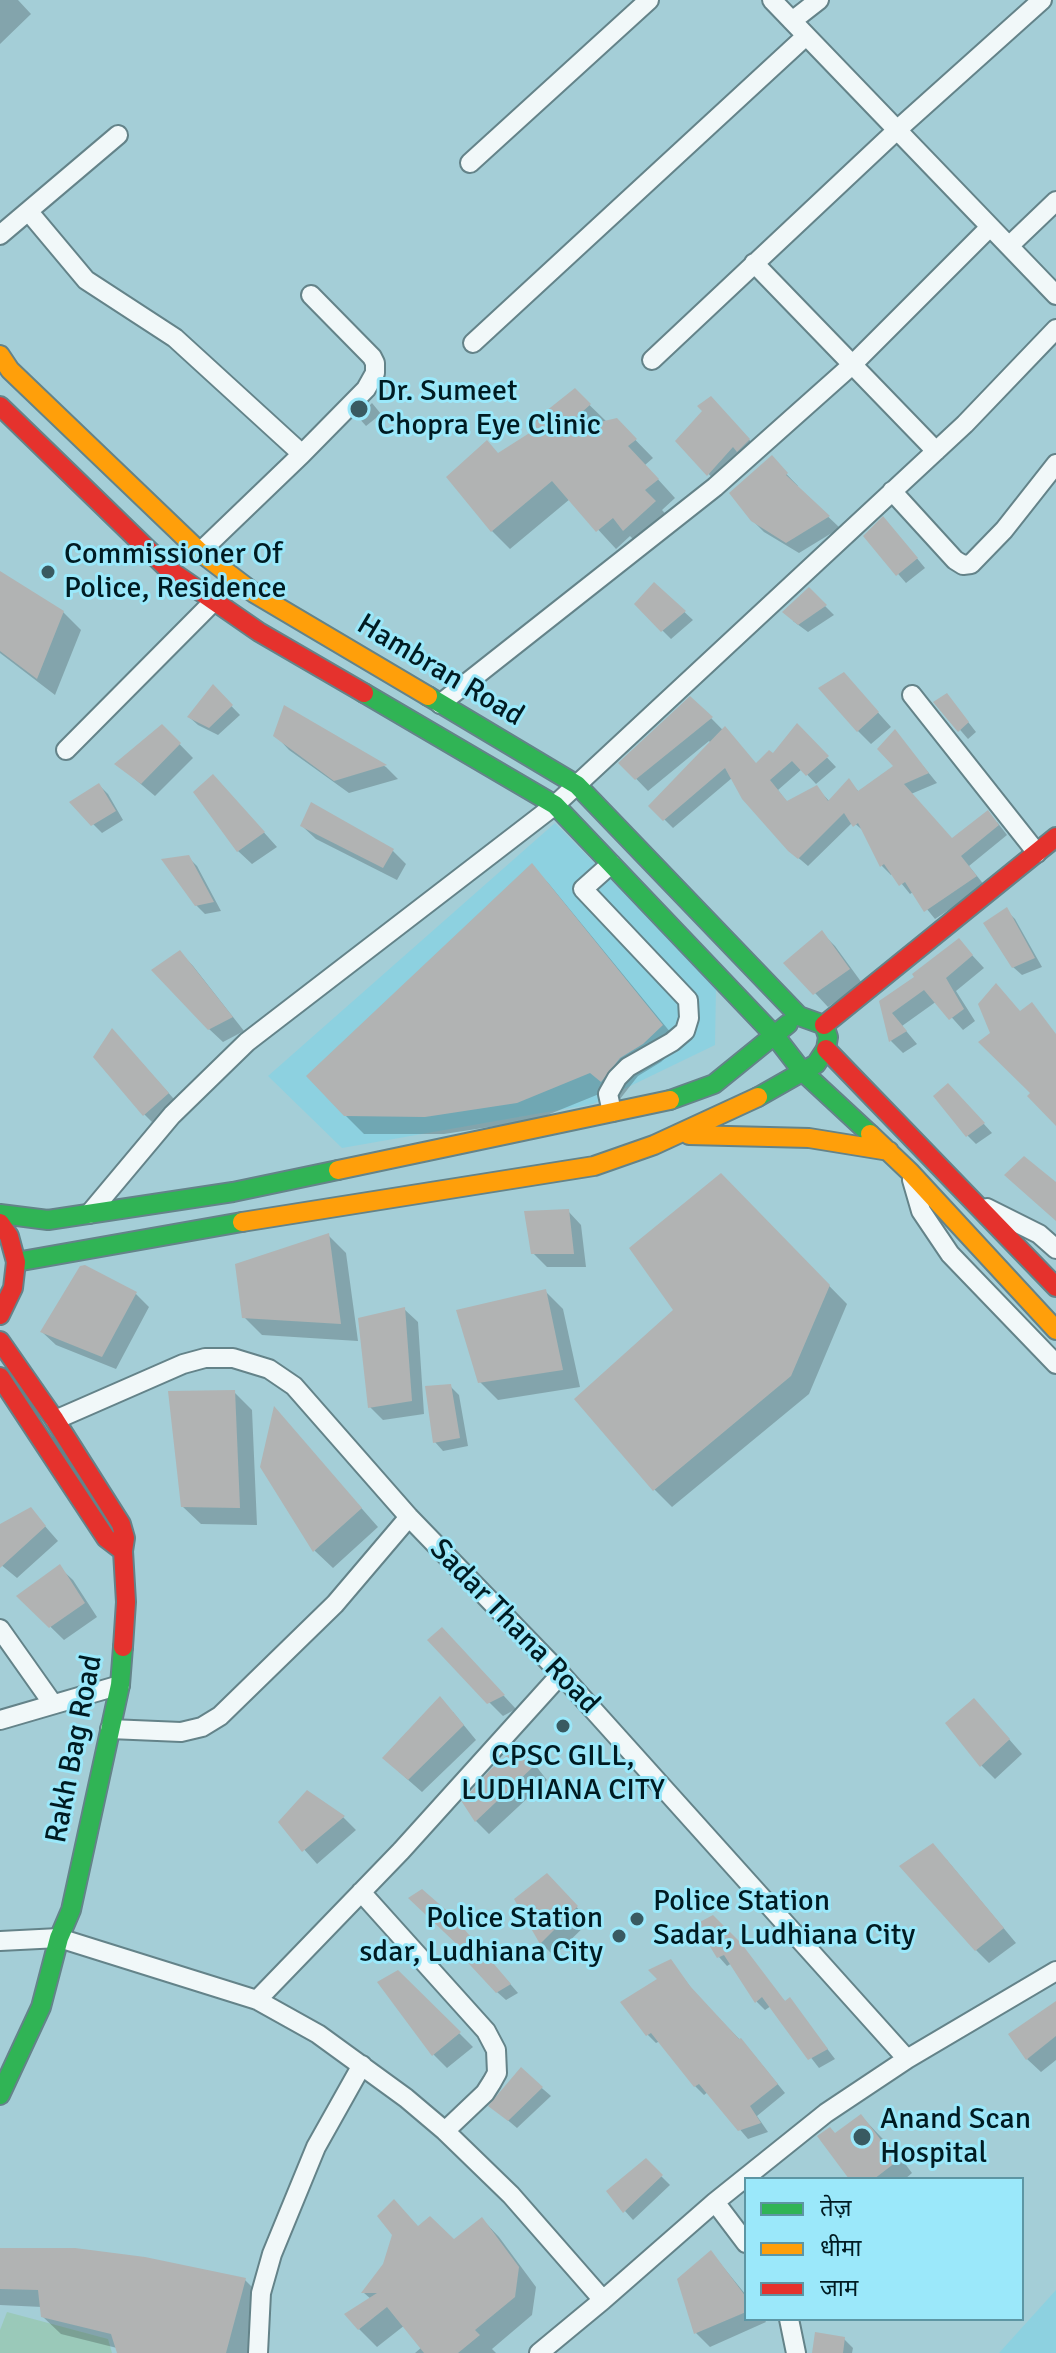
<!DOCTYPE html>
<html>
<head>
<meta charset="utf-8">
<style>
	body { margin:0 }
	#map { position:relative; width:1056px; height:2353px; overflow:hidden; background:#a4ced7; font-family:Signika,"Noto Sans Devanagari",sans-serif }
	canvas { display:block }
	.legend { position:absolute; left:744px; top:2177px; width:280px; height:144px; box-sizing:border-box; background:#9be8fa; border:2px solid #5d96a4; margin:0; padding:10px 14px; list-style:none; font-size:24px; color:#001b22 }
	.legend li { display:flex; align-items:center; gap:16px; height:40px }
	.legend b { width:40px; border:2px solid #5d96a4 }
</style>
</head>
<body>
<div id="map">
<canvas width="1056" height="2353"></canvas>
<ul class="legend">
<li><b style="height:10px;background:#30b455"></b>तेज़</li>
<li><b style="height:10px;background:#ff9f0a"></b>धीमा</li>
<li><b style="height:10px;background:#e5322d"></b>जाम</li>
</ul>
</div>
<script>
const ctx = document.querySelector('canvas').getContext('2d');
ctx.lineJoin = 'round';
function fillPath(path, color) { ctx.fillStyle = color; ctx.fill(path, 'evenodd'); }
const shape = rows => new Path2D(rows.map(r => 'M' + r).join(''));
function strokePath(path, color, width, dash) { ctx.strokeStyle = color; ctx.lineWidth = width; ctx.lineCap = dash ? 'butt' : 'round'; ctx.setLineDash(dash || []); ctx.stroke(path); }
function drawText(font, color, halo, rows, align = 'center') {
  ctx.font = font + ' Signika,sans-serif'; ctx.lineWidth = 6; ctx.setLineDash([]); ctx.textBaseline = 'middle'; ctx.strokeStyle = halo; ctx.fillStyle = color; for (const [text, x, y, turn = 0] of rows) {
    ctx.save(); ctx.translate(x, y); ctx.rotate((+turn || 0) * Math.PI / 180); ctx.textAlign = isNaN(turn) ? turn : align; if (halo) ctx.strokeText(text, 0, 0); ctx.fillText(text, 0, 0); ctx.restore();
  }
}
fillPath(shape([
	[555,823,716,987,715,1045,593,1104,342,1148,268,1076],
	[1056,2290,1056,2353,999,2353]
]), '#8dd1e0');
fillPath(shape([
	[7,2312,108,2339,112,2353,0,2353,0,2330]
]), '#9ac9b9');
fillPath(shape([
	[0,0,18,0,31,14,0,44],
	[575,391,607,422,616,420,653,458,645,465,675,498,662,510,672,521,642,548,630,536,616,549,570,499,510,549,492,531,499,455,534,432],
	[372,403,381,414,366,426,358,417],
	[719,408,758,449,717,483,678,441],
	[771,458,798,486,797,487,840,528,799,553,764,532,752,520],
	[892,528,925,568,906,583,865,536],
	[0,573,63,612,81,630,55,695,0,653],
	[654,584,693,620,671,639,636,604],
	[809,590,834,615,808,632,793,621],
	[213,687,240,715,218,735,198,725,189,717],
	[857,689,891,727,871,744,858,731],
	[947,695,976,732,968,739,936,702],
	[285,708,386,767,398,779,349,793,289,750,276,736],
	[711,718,757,765,773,755,797,726,836,767,816,784,802,769,778,790,788,803,817,788,830,802,849,781,859,792,896,766,895,732,937,783,911,794,952,840,997,822,1007,835,969,866,985,886,935,919,913,892,910,894,893,873,891,875,882,866,866,833,853,822,808,866,789,850,732,778,673,828,651,806,711,743,709,741,648,791,621,763],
	[162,726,193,758,155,796,117,764],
	[99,785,108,794,123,820,102,833,72,803],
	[226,790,277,847,252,864,238,851],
	[312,805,393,851,406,864,397,880,316,839,302,826],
	[188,857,197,866,221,911,205,914,196,905],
	[532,866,549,884,680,1044,661,1062,638,1076,620,1099,609,1090,535,1120,444,1134,364,1134,345,1115],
	[1006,910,1015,919,1042,967,1022,975,1013,967],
	[822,933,835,946,862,983,828,1007,815,993],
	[959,941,984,968,956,991,975,1021,963,1030,937,1001,902,1026,917,1044,903,1053,891,1041,881,1002,917,978],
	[180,952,193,966,244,1031,223,1042,209,1029],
	[125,1044,181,1107,158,1128,144,1114],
	[957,1094,992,1133,976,1144,967,1135],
	[721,1176,847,1304,809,1394,672,1507,654,1489,676,1310],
	[568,1211,581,1225,586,1267,547,1267,533,1253],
	[328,1235,346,1253,358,1341,262,1335,244,1317],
	[545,1291,563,1309,580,1387,498,1400,480,1382],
	[135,1293,149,1307,116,1369,56,1345,42,1332],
	[404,1309,418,1322,424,1414,383,1420,370,1407],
	[450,1386,459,1395,468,1446,443,1451,435,1442],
	[234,1392,252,1410,257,1525,201,1524,182,1506],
	[275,1410,378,1527,333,1568,315,1551,262,1467],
	[30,1509,58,1541,17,1578,0,1564,0,1527],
	[59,1567,73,1580,97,1617,64,1640,19,1596],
	[455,1643,516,1709,503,1716,489,1702],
	[453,1712,476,1740,422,1792,398,1771],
	[987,1714,1022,1754,995,1779,981,1765],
	[520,1746,547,1780,489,1834,476,1821,464,1802],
	[343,1817,356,1830,317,1864,280,1822],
	[946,1859,1016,1943,989,1963,976,1950],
	[546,1876,590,1921,554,1956,541,1943,516,1900],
	[698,1925,786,2002,790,2000,835,2059,819,2068,771,2006,765,2010,757,2002,732,1963,727,1966,719,1957],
	[461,1927,518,1993,506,2000,497,1992,464,1949],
	[671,1961,698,1997,750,2050,785,2093,757,2116,768,2132,748,2139,708,2092,704,2095,695,2086,660,2041,656,2043,647,2034,660,1979],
	[398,1972,473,2047,447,2068,434,2055,380,1982],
	[1056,2004,1056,2060,1041,2072,1027,2059],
	[521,2070,551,2096,517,2128,491,2106],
	[861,2116,900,2157,912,2173,905,2179,846,2179,850,2177,836,2135],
	[646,2161,670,2185,633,2220,625,2211],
	[482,2219,499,2237,536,2287,532,2315,492,2349,496,2353,415,2353,422,2347,405,2325,377,2347,359,2329,371,2299,364,2293,419,2228,454,2242],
	[0,2250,245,2280,263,2298,248,2353,119,2353,117,2348,61,2334,42,2316,42,2307,0,2305],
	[711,2252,746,2295,746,2319,764,2319,766,2322,710,2347,696,2333,679,2280],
	[844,2339,853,2348,852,2353,814,2353]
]), '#0003');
fillPath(shape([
	[575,388,591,404,561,431,617,418,637,439,628,446,659,479,645,490,656,501,623,531,613,518,596,532,552,481,491,532,446,477,487,440,498,453,531,432,526,427],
	[711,396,750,439,737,452,733,447,707,476,675,441,702,411,697,406],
	[772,455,788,473,786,475,830,516,786,543,751,521,729,493],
	[883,516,918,558,896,576,863,536],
	[0,571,64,611,37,679,0,651],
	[654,582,686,611,661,632,634,604],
	[809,587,827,605,798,625,782,612],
	[844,672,879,712,857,732,818,688],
	[213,684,233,705,209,728,187,717],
	[947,693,969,722,958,732,933,702],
	[690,696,713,717,635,780,618,763],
	[284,705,387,765,334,781,273,736],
	[797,723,829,756,806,776,792,761,770,780,787,801,817,785,828,801,849,778,858,791,893,766,877,749,895,729,929,773,904,784,952,838,988,810,999,825,961,856,977,876,924,912,905,882,899,886,884,864,880,867,858,823,853,827,844,813,798,859,788,851,742,799,725,768,663,821,648,806,725,726,756,763,769,750,773,753],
	[162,724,181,743,141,784,114,764],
	[213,774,265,832,237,852,193,792],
	[99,783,116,811,91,826,69,802],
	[311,802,394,849,383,868,300,826],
	[189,855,214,902,195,906,161,859],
	[532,863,663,1025,643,1044,620,1058,601,1082,590,1073,517,1103,425,1117,344,1116,306,1076],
	[1007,907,1035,958,1012,968,983,923],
	[822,930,850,969,813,995,783,963],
	[959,938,973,955,946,978,964,1009,949,1020,924,990,892,1013,907,1031,889,1042,879,1001,914,977,912,974],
	[180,950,233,1017,208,1030,151,970],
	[996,983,1020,1011,1032,1002,1056,1034,1056,1126,1027,1096,1030,1093,978,1042,990,1033,978,1004],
	[112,1028,169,1093,143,1116,93,1057],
	[948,1083,985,1123,966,1137,933,1096],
	[1024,1156,1056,1182,1056,1221,1004,1175],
	[721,1173,830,1285,791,1376,653,1491,574,1399,673,1310,629,1248],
	[569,1209,574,1254,531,1254,524,1211],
	[329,1233,341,1324,242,1318,235,1264],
	[85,1265,137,1292,102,1357,40,1332,80,1266],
	[546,1289,563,1370,478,1383,456,1310],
	[405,1307,412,1401,368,1408,358,1318],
	[451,1384,460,1438,433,1443,425,1386],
	[235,1390,240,1508,181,1507,168,1391],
	[274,1406,362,1508,313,1552,260,1467],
	[31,1507,46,1526,0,1568,0,1524],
	[60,1564,85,1603,49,1628,16,1596],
	[442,1627,505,1695,487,1704,427,1640],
	[440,1696,464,1725,408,1780,382,1758],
	[974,1698,1010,1739,980,1767,945,1723],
	[520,1744,535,1765,475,1822,462,1802,491,1769],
	[307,1790,345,1816,302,1852,278,1822],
	[933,1843,1004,1928,975,1951,899,1866],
	[547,1873,578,1906,540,1944,514,1899],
	[422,1889,453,1916,511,1984,496,1993,458,1952,462,1949,408,1898],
	[713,1915,741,1943,785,2001,790,1997,828,2049,808,2060,762,1997,755,2003,724,1955,717,1958,696,1924],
	[671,1959,690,1986,739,2039,741,2038,778,2084,750,2106,761,2123,738,2131,699,2084,694,2087,651,2033,646,2036,620,2002,657,1979,648,1970],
	[398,1970,461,2032,432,2056,377,1982],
	[1056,2001,1056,2036,1026,2060,1008,2034],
	[521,2067,543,2087,508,2121,488,2106],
	[861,2114,884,2144,887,2141,900,2159,874,2179,849,2179,817,2136,830,2127,835,2133],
	[646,2158,663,2175,623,2213,606,2191],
	[394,2199,418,2226,430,2216,454,2239,482,2217,519,2267,515,2297,475,2330,480,2335,458,2353,424,2353,387,2307,358,2330,344,2314,377,2293,361,2293,383,2264,392,2235,377,2216],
	[0,2248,75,2248,145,2257,246,2278,226,2353,117,2353,111,2334,41,2317,38,2290,0,2289],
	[711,2250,746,2297,746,2312,694,2334,677,2279],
	[815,2332,845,2337,843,2353,812,2353]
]), '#b1b3b3');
const street = shape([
	[772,0,1056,295],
	[792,21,819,0],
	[470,163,649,0],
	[29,212,86,280,175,338,302,454],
	[0,235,118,135],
	[1009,246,1056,201],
	[754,263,936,451],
	[473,343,806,36],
	[652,360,897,130,1042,0],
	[892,491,955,560,963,565,971,564,1004,530,1056,464],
	[200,552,302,454,366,389,375,373,375,363,372,357,311,295],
	[912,695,1037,853],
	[440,704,715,487,852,365,990,227],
	[66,750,214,601],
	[611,864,583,889,688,1000,689,1018,685,1031,672,1042,628,1067,617,1078,608,1094,612,1112],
	[912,1180,921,1211,950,1254,1056,1364],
	[987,1208,1039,1234,1056,1249],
	[89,1214,172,1115,247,1042,555,805,965,424,1056,329],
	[55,1420,183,1364,205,1358,233,1358,269,1369,294,1386,409,1517,561,1674,907,2059],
	[0,1629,53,1704],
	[0,1720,120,1685],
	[110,1729,181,1732,202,1727,220,1716,335,1604,409,1517],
	[361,1892,486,2031,496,2050,497,2073,492,2082,485,2093,445,2131],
	[0,1941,59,1938,257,2000,318,2034,406,2098,445,2131,511,2195,603,2300],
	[257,2000,401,1851,561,1674],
	[715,2202,746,2243],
	[789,2319,796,2353],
	[258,2353,261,2293,272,2254,316,2147,362,2065],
	[539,2353,603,2300,715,2202,826,2113,907,2059,1056,1971]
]);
const fast = shape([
	[364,693,555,805,775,1036,802,1071,870,1134],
	[428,696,577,785,799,1016,824,1025,828,1037,826,1049,816,1064,758,1097],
	[670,1100,714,1084,788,1024],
	[0,1214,48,1220,233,1192,338,1170],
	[16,1262,242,1222],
	[0,2095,41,2007,59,1938,71,1910,120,1685,123,1647]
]);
const slow = shape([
	[0,355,10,370,200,552,254,593,428,696],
	[870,1134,910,1172,1056,1330],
	[689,1135,809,1138,889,1151],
	[338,1170,670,1100],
	[242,1222,594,1166,654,1145,758,1097]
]);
const jam = shape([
	[0,406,168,569,259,632,364,693],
	[824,1025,1056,837],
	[826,1049,1056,1287],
	[0,1223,9,1236,16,1262,13,1288,0,1315],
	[0,1341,55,1420,121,1524,125,1538,123,1551,126,1602,123,1647],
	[0,1377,106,1538,123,1551]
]);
strokePath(street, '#648389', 22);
strokePath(fast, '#648389', 22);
strokePath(slow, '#648389', 22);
strokePath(jam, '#648389', 22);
strokePath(street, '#f1f8f9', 18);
strokePath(fast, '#30b455', 18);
strokePath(slow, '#ff9f0a', 18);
strokePath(jam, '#e5322d', 18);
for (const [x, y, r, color] of [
	[359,409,10,"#395a61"],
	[48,572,8,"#395a61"],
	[563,1726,8,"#395a61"],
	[637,1919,8,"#395a61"],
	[619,1936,8,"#395a61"],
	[862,2137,10,"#395a61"]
]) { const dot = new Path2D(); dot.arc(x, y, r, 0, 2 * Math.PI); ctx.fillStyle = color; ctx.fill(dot); strokePath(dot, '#9be8fa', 3); }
drawText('30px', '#001b22', '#9be8fa', [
	["Dr. Sumeet",377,392],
	["Chopra Eye Clinic",377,426],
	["Commissioner Of",64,555],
	["Police, Residence",64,589],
	["CPSC GILL,",563,1757,"center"],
	["LUDHIANA CITY",563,1791,"center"],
	["Police Station",653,1902],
	["Sadar, Ludhiana City",653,1936],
	["Police Station",603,1919,"right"],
	["sdar, Ludhiana City",603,1953,"right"],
	["Anand Scan",880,2120],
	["Hospital",880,2154]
], 'left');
drawText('30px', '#001b22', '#9be8fa', [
	["Hambran Road",440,671,31],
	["Sadar Thana Road",514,1627,46],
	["Rakh Bag Road",75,1749,-79]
]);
</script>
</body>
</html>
